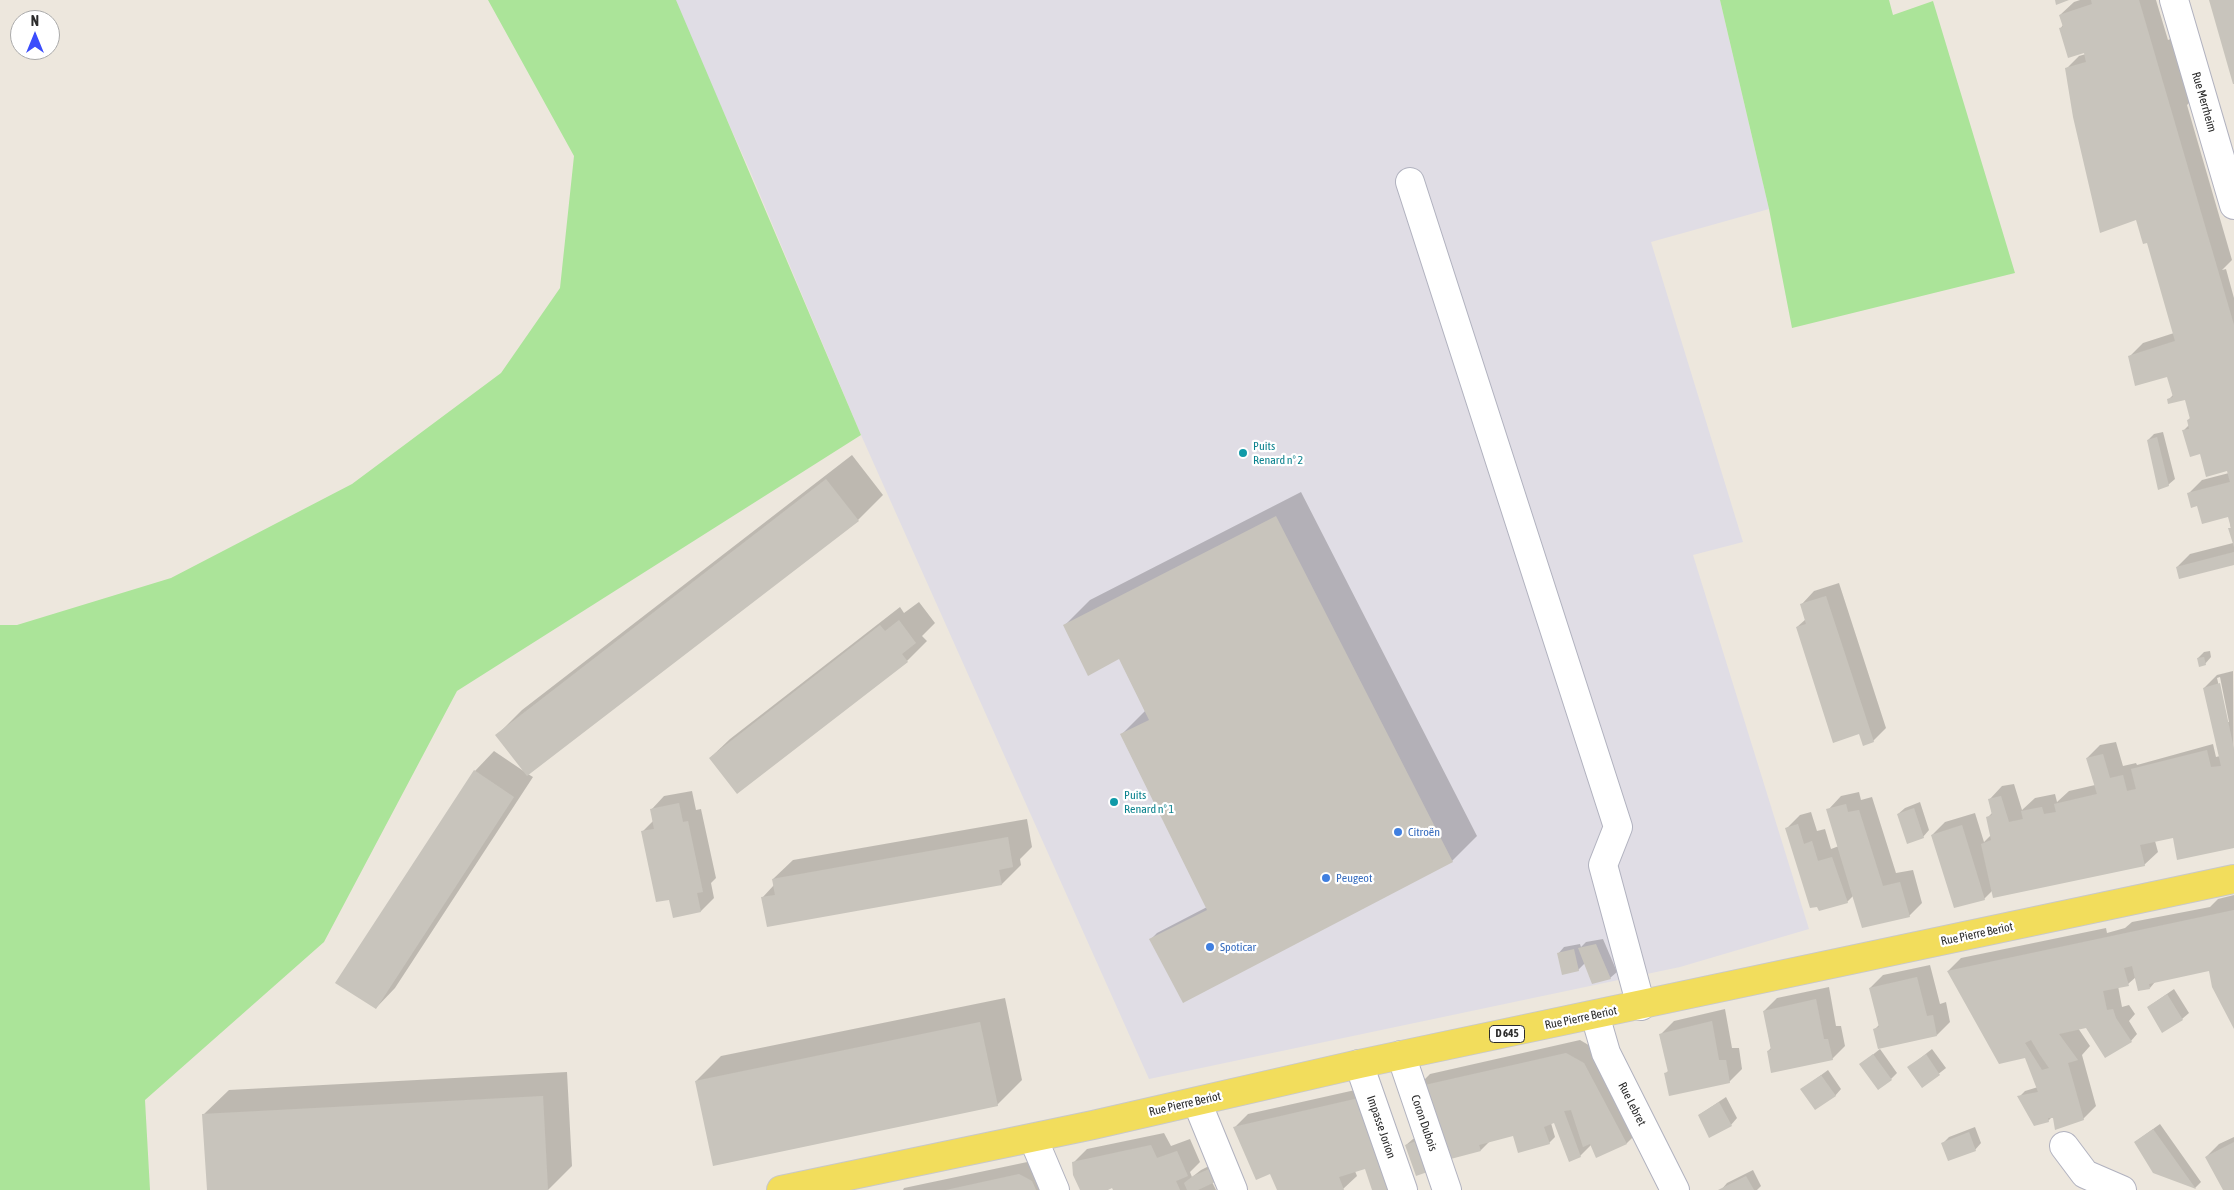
<!DOCTYPE html>
<html>
<head>
<meta charset="utf-8">
<style>
	body { margin:0 }
	#map { position:relative; width:2234px; height:1190px; overflow:hidden; background:#ede7dd; font-family:"Asap Condensed",sans-serif }
	canvas { display:block }
	.north { position:absolute; left:10px; top:10px; width:50px; height:50px; box-sizing:border-box; background:#fff; border:1px solid #aaa; border-radius:50%; rotate:0deg; font-size:14px; font-weight:700; line-height:20px; text-align:center; color:#2b2b2b }
	.north::after { content:''; display:block; margin:auto; width:18px; height:22px; background:#3b4dfc; clip-path:polygon(50% 0,100% 100%,50% 72%,0 100%) }
</style>
</head>
<body>
<div id="map">
<canvas width="2234" height="1190"></canvas>
<div class="north">N</div>
</div>
<script>
const ctx = document.querySelector('canvas').getContext('2d');
ctx.lineJoin = 'round';
function fillPath(path, color) { ctx.fillStyle = color; ctx.fill(path, 'evenodd'); }
const shape = rows => new Path2D(rows.map(r => 'M' + r).join(''));
function strokePath(path, color, width, dash) { ctx.strokeStyle = color; ctx.lineWidth = width; ctx.lineCap = dash ? 'butt' : 'round'; ctx.setLineDash(dash || []); ctx.stroke(path); }
function drawText(font, color, halo, rows, align = 'center') {
  ctx.font = font + ' "Asap Condensed",sans-serif'; ctx.lineWidth = 4.5; ctx.setLineDash([]); ctx.textBaseline = 'middle'; ctx.strokeStyle = halo; ctx.fillStyle = color; for (const [text, x, y, turn = 0] of rows) {
    ctx.save(); ctx.translate(x, y); ctx.rotate((+turn || 0) * Math.PI / 180); ctx.textAlign = isNaN(turn) ? turn : align; if (halo) ctx.strokeText(text, 0, 0); ctx.fillText(text, 0, 0); ctx.restore();
  }
}
fillPath(shape([
	[673,0,1720,0,1769,209,1651,242,1743,542,1693,555,1809,929,1680,967,1149,1079,861,435,750,171]
]), '#e0dde5');
fillPath(shape([
	[488,0,676,0,861,435,457,691,324,942,145,1100,150,1190,0,1190,0,625,17,625,171,578,352,484,501,373,560,288,574,156],
	[1720,0,1889,0,1893,15,1933,1,2015,273,1792,328,1769,209]
]), '#abe499');
fillPath(shape([
	[2080,0,2156,0,2168,40,2175,37,2193,99,2187,105,2232,260,2222,270,2226,269,2234,298,2234,565,2177,567,2190,554,2233,543,2229,516,2198,505,2189,493,2202,480,2229,473,2228,469,2201,453,2183,431,2189,425,2188,420,2191,417,2186,398,2168,400,2173,395,2168,375,2130,356,2143,343,2174,333,2148,241,2066,69,2079,56,2086,54,2060,29,2063,25,2060,15,2074,2],
	[2163,432,2175,479,2168,485,2148,440,2154,434],
	[852,455,883,495,858,520,528,774,533,777,395,988,376,1008,475,771,494,751,525,772,497,735,522,710],
	[1301,492,1477,836,1452,861,1151,939,1157,933,1207,907,1122,734,1145,711,1120,657,1065,625,1090,600],
	[1839,583,1886,728,1873,741,1860,732,1797,627,1806,619,1801,605,1814,591],
	[919,602,935,623,922,636,927,641,907,661,737,793,710,758,730,739,900,607,904,613],
	[2210,651,2211,657,2205,664,2198,658,2204,652],
	[2233,671,2234,847,2174,836,2155,841,2158,852,2144,865,1992,891,1984,899,1932,835,1945,822,1975,813,1984,842,1991,835,1987,818,1992,813,1989,800,2002,786,2014,784,2022,810,2035,798,2055,794,2057,802,2069,791,2095,785,2087,758,2100,745,2116,742,2123,766,2136,763,2137,765,2213,744,2216,757,2220,756,2204,688,2217,675],
	[2220,677,2229,722,2227,722,2217,678],
	[692,791,696,810,701,809,716,878,711,883,714,898,701,911,674,917,670,898,643,831,653,821,651,810,664,796],
	[1859,792,1861,800,1872,797,1896,873,1913,870,1922,903,1909,916,1854,895,1847,902,1787,828,1800,815,1811,812,1817,831,1825,829,1831,849,1839,846,1828,810,1841,796],
	[1920,802,1929,830,1923,837,1898,814,1905,808],
	[1027,819,1032,847,1020,859,1021,865,1002,884,762,898,774,885,773,879,793,860],
	[2234,895,2234,1027,2209,969,2155,982,2150,988,2136,977,2128,984,2118,986,2122,1007,2129,1005,2135,1014,2129,1021,2137,1034,2131,1041,2106,1056,2086,1027,2078,1028,2090,1046,2082,1055,2096,1106,2083,1119,2053,1116,2048,1121,2019,1097,2025,1091,2038,1087,2027,1059,1948,971,1961,958,2106,928,2107,933,2125,928,2132,922,2210,907,2218,899],
	[1603,939,1617,972,1610,978,1585,963,1578,970,1558,954,1564,947,1580,944,1581,947,1586,942],
	[1930,965,1940,1004,1946,1002,1950,1022,1937,1035,1875,1029,1879,1025,1870,988,1883,975],
	[1829,987,1836,1026,1841,1026,1845,1046,1832,1059,1768,1051,1771,1048,1764,1011,1777,998],
	[2174,989,2189,1013,2182,1019,2148,1007],
	[1005,998,1022,1080,997,1105,696,1081,721,1056],
	[1725,1009,1732,1048,1739,1048,1742,1069,1729,1082,1666,1073,1669,1070,1661,1034,1674,1021],
	[1580,1040,1597,1050,1640,1130,1627,1143,1596,1156,1592,1144,1580,1156,1555,1122,1551,1123,1555,1137,1549,1143,1514,1134,1490,1141,1481,1150,1406,1145,1413,1139,1433,1131,1417,1087,1430,1074],
	[1880,1049,1897,1073,1891,1079,1861,1064],
	[1932,1049,1946,1068,1922,1087,1909,1067],
	[1828,1070,1841,1089,1835,1096,1802,1089],
	[567,1072,572,1166,548,1190,208,1190,204,1114,229,1090],
	[1373,1086,1373,1190,1366,1167,1355,1171,1357,1176,1343,1189,1278,1190,1271,1172,1235,1127,1248,1114],
	[1726,1097,1737,1118,1731,1125,1699,1115],
	[2160,1124,2201,1182,2195,1188,2154,1172,2135,1142],
	[1975,1127,1981,1143,1975,1150,1943,1143,1949,1137],
	[1164,1133,1171,1146,1190,1139,1200,1162,1190,1172,1192,1177,1201,1170,1215,1163,1220,1174,1212,1182,1216,1190,1115,1190,1113,1186,1105,1190,1081,1190,1074,1162,1087,1149],
	[2234,1137,2234,1190,2225,1190,2206,1157,2219,1144],
	[1032,1161,1054,1190,903,1190,904,1188],
	[1753,1170,1761,1186,1757,1190,1721,1190,1727,1183]
]), '#0003');
fillPath(shape([
	[2055,0,2069,0,2056,5],
	[2091,0,2139,0,2234,325,2234,547,2228,528,2231,528,2228,517,2202,524,2197,506,2191,508,2187,493,2230,482,2227,471,2206,477,2200,454,2190,457,2182,430,2189,429,2187,420,2190,419,2185,400,2168,404,2167,399,2173,397,2167,377,2135,386,2128,356,2175,341,2147,243,2143,244,2136,220,2100,233,2073,117,2065,68,2086,62,2084,53,2068,58,2059,28,2063,27,2059,15,2092,4],
	[2209,0,2234,0,2234,84,2233,84],
	[2157,437,2169,486,2158,490,2147,440],
	[826,479,859,521,527,776,495,735],
	[1276,516,1453,862,1183,1003,1149,939,1207,910,1120,734,1149,720,1119,659,1088,676,1063,625],
	[2234,552,2234,565,2179,579,2176,567],
	[1826,596,1874,742,1863,746,1859,734,1833,743,1796,627,1806,624,1800,604],
	[899,620,916,643,902,654,908,662,737,794,709,758,880,625,885,631],
	[2204,657,2206,665,2199,667,2197,658],
	[2220,683,2234,749,2234,848,2177,860,2173,838,2140,845,2145,866,1993,898,1981,844,1991,840,1986,817,1992,815,1988,799,2001,796,2009,822,2023,819,2021,811,2031,809,2042,807,2044,814,2056,812,2054,804,2097,794,2086,758,2103,754,2110,778,2123,775,2127,791,2136,789,2131,769,2207,750,2211,767,2221,766,2203,688],
	[474,770,514,797,376,1009,335,983],
	[679,803,683,822,688,821,703,892,697,893,701,912,673,918,669,900,656,902,641,831,654,829,650,809],
	[1846,804,1848,812,1859,810,1883,886,1900,882,1910,917,1862,928,1826,809],
	[1914,808,1924,838,1907,844,1897,814],
	[1798,824,1804,844,1812,841,1818,861,1832,857,1848,903,1819,911,1817,907,1810,908,1785,828],
	[1962,825,1985,900,1954,908,1931,835],
	[1008,837,1013,867,999,870,1002,885,767,927,761,897,775,895,772,879],
	[2234,910,2234,1029,2212,987,2209,971,2149,984,2150,989,2138,991,2132,966,2124,968,2129,986,2103,991,2107,1010,2113,1009,2116,1018,2132,1042,2105,1058,2086,1028,2059,1034,2078,1060,2068,1063,2084,1120,2055,1130,2053,1118,2048,1118,2049,1122,2034,1126,2017,1096,2038,1092,2025,1058,1999,1064,1947,971],
	[2031,1040,2040,1055,2049,1068,2042,1070,2025,1043],
	[1596,944,1611,979,1592,984,1578,948],
	[1574,949,1579,971,1562,975,1557,953],
	[1917,977,1927,1016,1933,1015,1937,1036,1878,1049,1873,1029,1879,1027,1869,988],
	[2167,994,2183,1020,2162,1033,2147,1007],
	[1816,999,1824,1039,1828,1039,1833,1060,1771,1073,1767,1051,1771,1050,1763,1011],
	[1712,1021,1719,1060,1726,1060,1730,1083,1669,1096,1664,1073,1668,1072,1659,1034],
	[980,1022,998,1106,713,1166,695,1081],
	[1566,1053,1584,1063,1627,1144,1596,1158,1590,1144,1583,1147,1571,1110,1564,1111,1581,1157,1569,1162,1554,1123,1544,1127,1550,1144,1518,1153,1513,1136,1479,1145,1481,1151,1443,1161,1416,1087],
	[1873,1054,1892,1080,1878,1090,1859,1064],
	[1926,1054,1940,1075,1922,1088,1907,1067],
	[1821,1075,1836,1096,1815,1110,1800,1089],
	[543,1096,548,1190,207,1190,202,1114],
	[1359,1098,1398,1190,1372,1190,1365,1169,1339,1177,1344,1190,1277,1190,1270,1174,1256,1180,1233,1127],
	[1719,1102,1732,1126,1709,1138,1698,1115],
	[2153,1129,2196,1189,2153,1173,2134,1142],
	[1969,1132,1976,1151,1948,1161,1941,1143],
	[1425,1138,1436,1169,1416,1176,1405,1145],
	[2234,1142,2234,1190,2223,1190,2205,1157],
	[1151,1145,1157,1158,1177,1151,1188,1176,1176,1181,1180,1190,1113,1190,1112,1188,1108,1190,1080,1190,1073,1175,1072,1162],
	[1209,1169,1215,1182,1198,1190,1187,1190,1184,1183,1193,1176],
	[1019,1174,1032,1181,1036,1190,946,1190],
	[1746,1176,1754,1190,1718,1190]
]), '#c8c4bc');
const minor = shape([
	[2174,0,2234,205],
	[1410,182,1618,827,1603,865,1641,1006],
	[1595,1015,1606,1053,1675,1190],
	[1401,1055,1447,1190],
	[1359,1064,1403,1190],
	[1197,1102,1233,1190],
	[1033,1138,1055,1190],
	[2064,1146,2085,1174,2122,1190]
]);
const major = shape([
	[781,1190,1093,1125,1359,1064,2234,879]
]);
strokePath(minor, '#b1b2bf', 30);
strokePath(major, '#c8c8c8', 30);
strokePath(minor, '#fff', 28);
strokePath(major, '#f2dd5c', 28);
for (const [x, y, r, color] of [
	[1243,453,5,"#0f9aa8"],
	[1114,802,5,"#0f9aa8"],
	[1398,832,5,"#3f7fe0"],
	[1326,878,5,"#3f7fe0"],
	[1210,947,5,"#3f7fe0"]
]) { const dot = new Path2D(); dot.arc(x, y, r, 0, 2 * Math.PI); ctx.fillStyle = color; ctx.fill(dot); strokePath(dot, '#fff', 2); }
for (const [x, y, w] of [
	[1507,1034,35]
]) { const box = new Path2D(); box.roundRect(x - w / 2, y - 8.5, w, 17, 4); ctx.fillStyle = '#fff'; ctx.fill(box); strokePath(box, '#2b2b2b', 1); }
drawText('bold 11px', '#2b2b2b', null, [
	["D 645",1507,1034]
]);
drawText('12px', '#2b2b2b', '#fff', [
	["Rue Merrheim",2204,102,74],
	["Rue Pierre Beriot",1977,934,-12],
	["Rue Pierre Beriot",1581,1018,-12],
	["Rue Pierre Beriot",1185,1104,-13],
	["Rue Lebret",1632,1104,63],
	["Coron Dubois",1424,1123,71],
	["Impasse Jorion",1381,1127,71]
]);
drawText('12px', '#0d838f', '#fff', [
	["Puits",1253,446],
	["Renard n° 2",1253,460],
	["Puits",1124,795],
	["Renard n° 1",1124,809]
], 'left');
drawText('12px', '#366cbe', '#fff', [
	["Citroën",1408,832],
	["Peugeot",1336,878],
	["Spoticar",1220,947]
], 'left');
</script>
</body>
</html>
